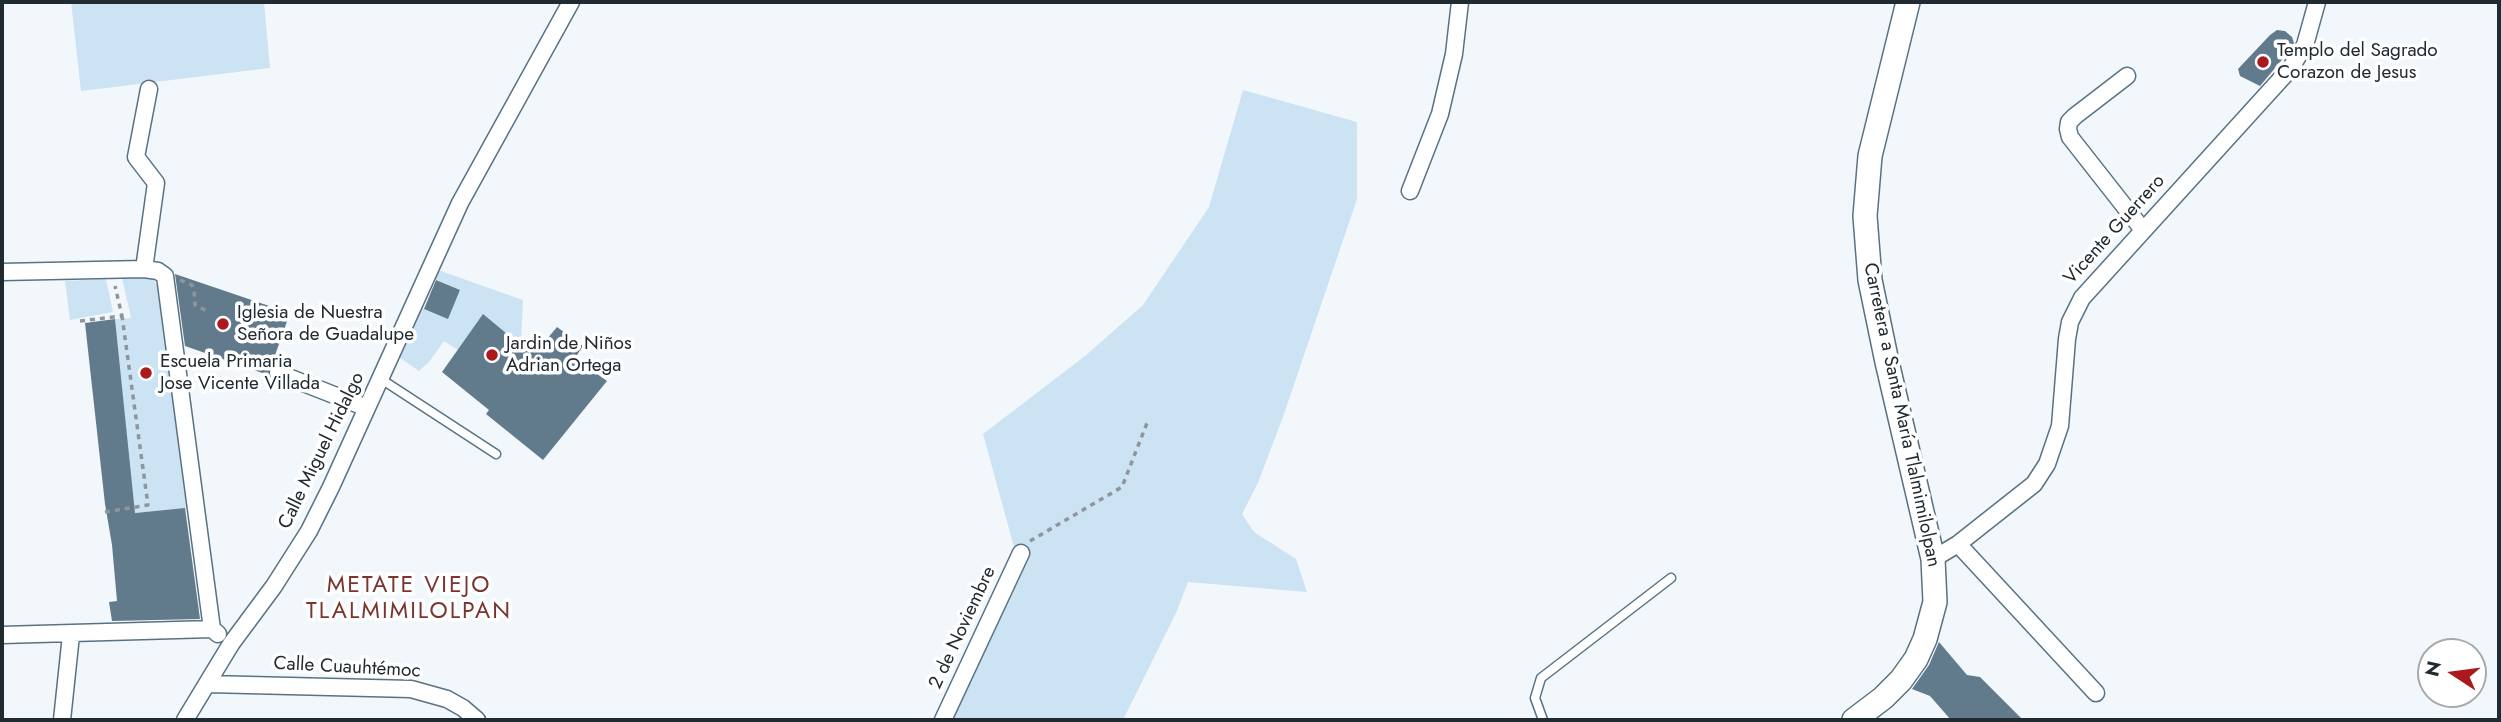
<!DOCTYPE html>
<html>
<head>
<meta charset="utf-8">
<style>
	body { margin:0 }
	#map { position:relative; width:2501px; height:722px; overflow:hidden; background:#f2f7fb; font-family:Jost,sans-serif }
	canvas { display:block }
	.frame { position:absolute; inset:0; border:4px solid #202a31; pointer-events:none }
	.north { position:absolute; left:2417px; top:638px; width:70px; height:70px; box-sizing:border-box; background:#fff; border:2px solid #a6aaad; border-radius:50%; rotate:283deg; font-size:19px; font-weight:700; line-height:28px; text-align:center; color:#202a31 }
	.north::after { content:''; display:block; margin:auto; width:24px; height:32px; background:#ac191c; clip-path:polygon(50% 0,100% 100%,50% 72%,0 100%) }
</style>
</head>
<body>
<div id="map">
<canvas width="2501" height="722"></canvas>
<div class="frame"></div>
<div class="north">N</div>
</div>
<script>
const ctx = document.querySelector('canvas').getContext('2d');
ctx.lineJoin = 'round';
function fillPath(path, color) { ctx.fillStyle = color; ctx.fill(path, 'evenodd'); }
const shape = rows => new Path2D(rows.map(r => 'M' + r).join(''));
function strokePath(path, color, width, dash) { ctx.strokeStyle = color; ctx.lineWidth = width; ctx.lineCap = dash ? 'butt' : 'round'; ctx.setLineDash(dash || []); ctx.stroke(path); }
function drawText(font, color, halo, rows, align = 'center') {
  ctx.font = font + ' Jost,sans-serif'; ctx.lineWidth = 7; ctx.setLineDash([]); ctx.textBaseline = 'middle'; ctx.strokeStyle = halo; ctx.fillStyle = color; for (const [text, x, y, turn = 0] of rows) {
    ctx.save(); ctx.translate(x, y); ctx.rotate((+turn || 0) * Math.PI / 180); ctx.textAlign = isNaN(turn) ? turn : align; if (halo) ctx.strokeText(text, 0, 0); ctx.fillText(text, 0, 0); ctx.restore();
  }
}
fillPath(shape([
	[71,2,264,2,270,68,81,91],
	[1243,90,1357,122,1357,199,1284,414,1258,483,1242,514,1254,532,1296,559,1307,592,1188,582,1176,613,1123,720,953,720,1028,558,1014,547,983,434,1085,356,1143,305,1209,207],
	[438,270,523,300,521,342,458,350,444,341,429,362,419,371,397,356,420,307,448,318,460,290,434,279],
	[147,277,153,279,160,292,188,508,134,513,115,319,131,318,122,278],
	[106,279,113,312,70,320,65,281]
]), '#cce3f3');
fillPath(shape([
	[2277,30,2285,31,2292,37,2294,43,2286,55,2260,86,2240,76,2238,69,2270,35],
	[175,274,290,313,268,375,185,346],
	[436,280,460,290,448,319,424,309],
	[483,314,530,353,543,336,547,339,557,327,583,346,575,358,607,381,543,460,486,414,489,410,442,372],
	[115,319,135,513,185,508,200,619,112,621,109,602,117,601,112,545,105,504,85,323],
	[1939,642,1967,675,1980,677,2023,720,1951,720,1930,696,1912,689,1929,665]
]), '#627b8c');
const lane = shape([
	[381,379,496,454],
	[1543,720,1535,698,1541,678,1671,578]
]);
const street = shape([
	[2127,76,2075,116,2069,122,2068,129,2070,137,2143,230],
	[1410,191,1440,114,1454,54,1460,2],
	[144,269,156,183,136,157,149,89],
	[2,272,144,269,158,271,165,276,212,629],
	[278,373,367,408],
	[1958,544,2096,693],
	[1933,559,1958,544,2034,484,2047,464,2060,426,2067,339,2070,322,2082,298,2290,69,2305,45,2317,2],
	[2,635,212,629,218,634],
	[208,684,411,689,447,699,463,708,477,720],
	[62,720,71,635],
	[185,720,231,644,274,586,309,531,331,487,460,203,571,2],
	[943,720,1021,553]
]);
const secondary = shape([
	[1854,720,1883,698,1901,680,1916,659,1925,639,1935,602,1933,559,1887,362,1870,280,1865,216,1870,156,1908,2]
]);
strokePath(lane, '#597283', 11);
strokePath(street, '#597283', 19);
strokePath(secondary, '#597283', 26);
strokePath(shape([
	[180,280,192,285,194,290,195,305,207,311],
	[80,321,122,316,115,286],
	[105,512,148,505,122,316],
	[1030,541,1122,487,1147,423]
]), '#8f969b', 3.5, [5, 5]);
strokePath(lane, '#fff', 8);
strokePath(street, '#fff', 16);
strokePath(secondary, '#fff', 23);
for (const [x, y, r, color] of [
	[2263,62,7,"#ac191c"],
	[223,324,7,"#ac191c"],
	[492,355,7,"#ac191c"],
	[146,373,7,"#ac191c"]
]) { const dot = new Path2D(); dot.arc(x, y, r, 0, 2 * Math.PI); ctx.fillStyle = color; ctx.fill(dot); strokePath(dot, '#fff', 2.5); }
drawText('19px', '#202a31', '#fff', [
	["Templo del Sagrado",2277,51],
	["Corazon de Jesus",2277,73],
	["Iglesia de Nuestra",237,313],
	["Señora de Guadalupe",237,335],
	["Jardin de Niños",506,344],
	["Adrian Ortega",506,366],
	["Escuela Primaria",160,362],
	["Jose Vicente Villada",160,384]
], 'left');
drawText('19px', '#202a31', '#fff', [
	["Vicente Guerrero",2115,230,-48],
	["Carretera a Santa María Tlalmimilolpan",1901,415,78],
	["Calle Miguel Hidalgo",322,451,-64],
	["2 de Noviembre",963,628,-65],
	["Calle Cuauhtémoc",347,668,3]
]);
ctx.letterSpacing = '2px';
drawText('23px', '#7b342e', '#fff', [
	["METATE VIEJO",409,586],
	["TLALMIMILOLPAN",409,612]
]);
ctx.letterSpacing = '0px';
</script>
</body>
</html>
